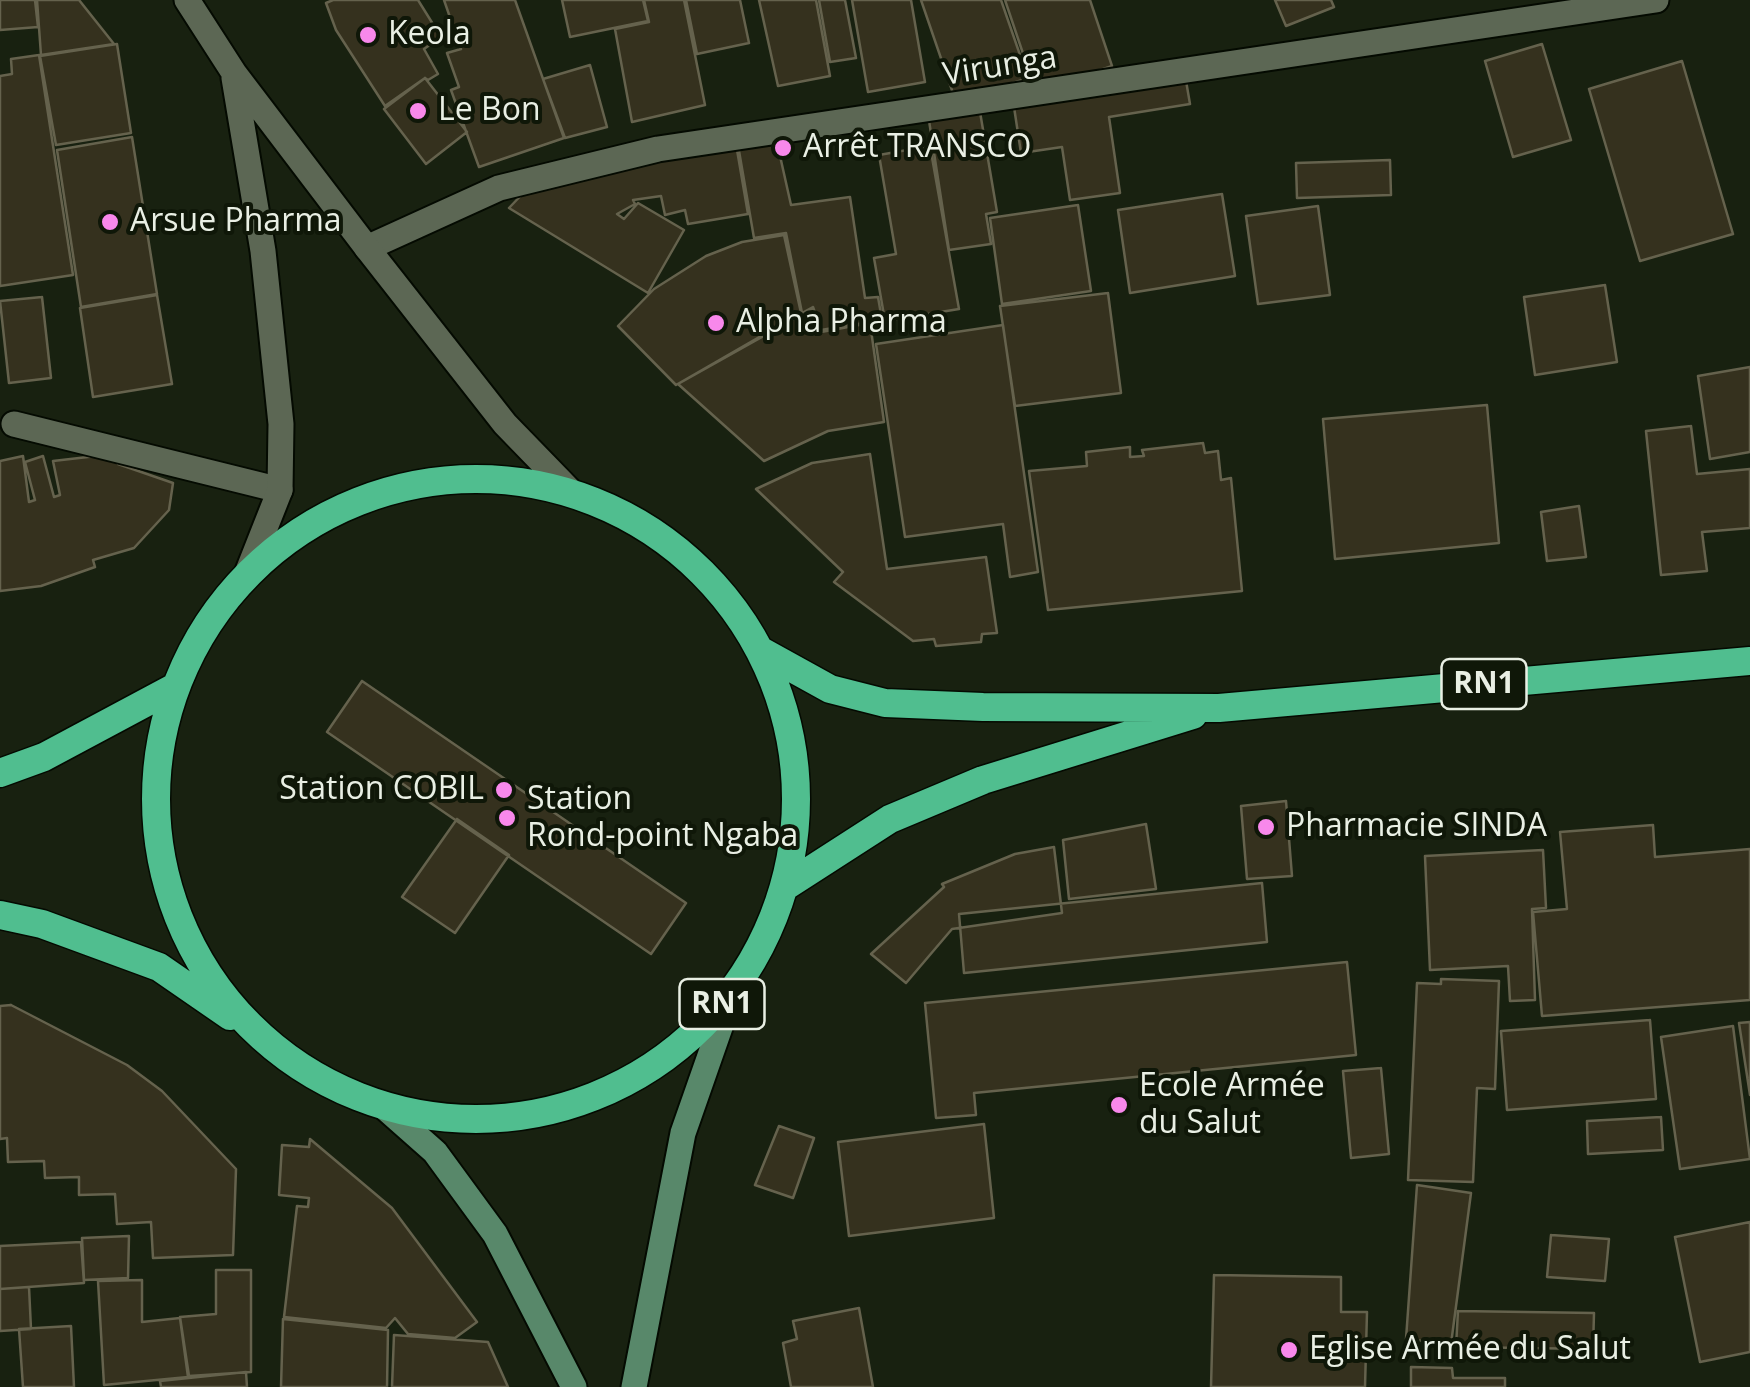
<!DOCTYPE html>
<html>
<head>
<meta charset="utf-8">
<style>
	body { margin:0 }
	canvas { display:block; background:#182110 }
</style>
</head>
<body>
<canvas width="1750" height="1387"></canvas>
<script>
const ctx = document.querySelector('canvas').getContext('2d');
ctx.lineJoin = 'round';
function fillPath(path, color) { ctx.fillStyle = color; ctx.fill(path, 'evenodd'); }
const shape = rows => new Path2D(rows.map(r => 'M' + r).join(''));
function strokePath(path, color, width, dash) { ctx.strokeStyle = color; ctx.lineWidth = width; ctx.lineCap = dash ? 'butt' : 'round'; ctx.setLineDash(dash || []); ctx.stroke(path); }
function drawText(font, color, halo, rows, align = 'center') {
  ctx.font = font + ' "Open Sans",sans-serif'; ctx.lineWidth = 8; ctx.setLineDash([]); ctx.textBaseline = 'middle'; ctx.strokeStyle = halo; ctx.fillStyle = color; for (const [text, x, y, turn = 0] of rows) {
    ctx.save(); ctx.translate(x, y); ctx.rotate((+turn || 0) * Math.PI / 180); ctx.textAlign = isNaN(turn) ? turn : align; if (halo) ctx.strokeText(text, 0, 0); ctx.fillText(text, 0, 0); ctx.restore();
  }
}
const building = shape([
	[0,0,35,0,38,27,0,30,0,0],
	[37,0,79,0,114,44,41,55,37,0],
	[333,0,418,0,441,37,424,49,438,74,428,80,425,78,385,106,336,30,326,3,333,0],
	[444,0,515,0,564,138,479,167,451,90,459,87,447,53,461,49,444,0],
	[562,0,643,0,648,21,570,37,562,0],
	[644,0,684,0,705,105,632,122,615,29,649,22,644,0],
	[686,0,740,0,749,43,697,54,686,0],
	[759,0,816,0,830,76,778,86,759,0],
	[819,0,845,0,856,58,830,62,819,0],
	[852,0,911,0,925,82,868,92,852,0],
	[921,0,1001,0,1028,78,956,102,921,0],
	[1005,0,1090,0,1112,66,1036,92,1005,0],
	[1275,0,1331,0,1334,7,1286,26,1275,0],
	[117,44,131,133,56,145,40,56,117,44],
	[1542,44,1571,140,1513,157,1485,61,1542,44],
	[39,55,73,275,0,286,0,76,12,74,11,59,39,55],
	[1682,61,1733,234,1640,261,1589,89,1682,61],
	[590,65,607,127,565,138,543,79,590,65],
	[1185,75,1190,104,1109,117,1120,193,1070,200,1062,147,1021,153,1014,107,1185,75],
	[425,78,467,132,426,164,384,109,425,78],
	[979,106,997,212,986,214,991,244,949,250,928,114,979,106],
	[132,137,157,294,81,307,57,150,132,137],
	[776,138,791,205,850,197,865,298,878,297,882,320,821,330,813,307,802,313,786,233,754,238,738,145,776,138],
	[736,144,748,214,688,224,685,210,665,215,661,196,633,200,635,204,617,214,624,219,638,203,684,230,648,293,509,208,529,187,736,144],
	[930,146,959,309,885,321,874,258,896,254,879,155,930,146],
	[1390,160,1391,195,1297,198,1296,163,1390,160],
	[1222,194,1235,276,1130,293,1118,210,1222,194],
	[1078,205,1091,291,1002,304,990,218,1078,205],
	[1318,206,1330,295,1258,304,1246,216,1318,206],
	[784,235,801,313,676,385,618,326,654,289,706,256,742,242,784,235],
	[1605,285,1617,362,1535,375,1524,297,1605,285],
	[1108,293,1121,393,1015,406,1000,306,1108,293],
	[157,295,172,384,93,397,80,308,157,295],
	[42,297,51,378,9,383,0,301,42,297],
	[812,309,821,332,870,323,884,422,828,431,764,461,678,384,812,309],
	[1003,325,1038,572,1010,577,1003,524,905,537,876,344,1003,325],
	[1750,367,1750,452,1710,459,1698,376,1750,367],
	[1487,405,1499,543,1335,559,1323,419,1487,405],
	[1691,426,1697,474,1750,469,1750,528,1702,532,1707,571,1661,575,1646,431,1691,426],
	[1203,443,1205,453,1218,451,1221,480,1231,478,1242,591,1048,610,1029,471,1087,466,1086,452,1130,447,1130,457,1144,456,1142,450,1203,443],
	[114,454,118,464,173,483,169,510,134,548,93,560,95,567,41,586,0,591,0,461,23,456,29,502,35,500,25,462,43,456,54,497,60,495,53,461,114,454],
	[870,454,887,569,986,557,997,633,982,634,981,642,936,646,934,639,913,641,834,582,843,572,756,489,812,463,870,454],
	[1579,506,1586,557,1547,561,1541,512,1579,506],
	[362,681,686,903,651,954,327,732,362,681],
	[1286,801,1292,876,1247,879,1241,806,1286,801],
	[457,819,509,855,455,933,402,897,457,819],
	[1146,824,1156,889,1069,899,1063,840,1146,824],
	[1653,825,1655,857,1750,849,1750,1000,1542,1016,1533,912,1567,909,1560,832,1653,825],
	[1054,847,1062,913,952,929,906,983,871,954,944,887,942,884,1015,854,1054,847],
	[1543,850,1546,908,1532,909,1535,1000,1510,1001,1508,966,1430,970,1425,856,1543,850],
	[1262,883,1267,942,964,973,959,914,1262,883],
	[1347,962,1356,1055,974,1093,976,1115,936,1118,925,1003,1347,962],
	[1441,979,1499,981,1495,1089,1477,1088,1473,1182,1408,1180,1417,983,1441,984,1441,979],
	[11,1005,127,1065,162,1091,236,1169,233,1255,153,1258,151,1222,117,1224,115,1194,79,1195,79,1177,45,1178,44,1161,8,1162,7,1138,0,1139,0,1006,11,1005],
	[1650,1020,1656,1099,1507,1110,1501,1031,1650,1020],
	[1750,1022,1750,1095,1739,1023,1750,1022],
	[1733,1026,1750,1159,1680,1169,1661,1037,1733,1026],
	[1381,1068,1389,1154,1351,1158,1343,1071,1381,1068],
	[1661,1117,1663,1150,1588,1154,1587,1121,1661,1117],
	[984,1124,994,1218,849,1236,838,1142,984,1124],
	[779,1126,814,1138,793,1198,755,1185,779,1126],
	[310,1139,392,1208,477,1322,455,1338,408,1334,395,1318,386,1328,284,1317,297,1206,308,1207,309,1198,279,1195,282,1145,309,1147,310,1139],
	[1417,1185,1471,1193,1451,1344,1406,1339,1417,1185],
	[1750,1222,1750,1352,1700,1362,1675,1237,1750,1222],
	[1551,1235,1609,1239,1605,1281,1547,1277,1551,1235],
	[129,1236,128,1278,84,1280,82,1238,129,1236],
	[81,1242,84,1283,0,1289,0,1246,81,1242],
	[216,1270,251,1270,251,1372,189,1376,180,1317,216,1314,216,1270],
	[1214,1275,1341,1277,1341,1312,1367,1312,1365,1387,1211,1387,1214,1275],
	[142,1280,142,1322,180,1318,188,1377,104,1385,98,1281,142,1280],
	[29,1287,31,1329,0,1331,0,1289,29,1287],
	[859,1308,873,1387,791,1387,783,1343,797,1339,793,1321,859,1308],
	[1458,1311,1594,1313,1593,1349,1456,1347,1458,1311],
	[283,1319,388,1330,387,1387,281,1387,283,1319],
	[71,1326,74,1387,23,1387,19,1329,71,1326],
	[394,1335,488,1342,508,1387,392,1387,394,1335],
	[1411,1367,1452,1368,1453,1378,1505,1378,1505,1387,1411,1387,1411,1367],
	[246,1372,247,1387,161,1387,160,1381,246,1372]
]);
fillPath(building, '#35311e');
strokePath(building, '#65624d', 2.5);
const service = shape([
	[14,424,280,490]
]);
const minor = shape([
	[367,248,499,188,658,149,1656,0]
]);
const tertiary = shape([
	[187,0,234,73,367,248,505,424,572,493],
	[234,78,263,251,281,424,280,490,246,576]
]);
const secondary = shape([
	[383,1106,435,1152,495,1234,574,1387],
	[634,1387,683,1133,732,993]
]);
const trunk = shape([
	'156 799a320 320 0 1 1 640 0a320 320 0 1 1-640 0Z',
	[763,652,830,689,885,703,983,707,1219,708,1750,661],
	[0,773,44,757,175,687],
	[786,886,890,819,983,780,1193,715],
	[0,915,42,924,159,967,230,1016]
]);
strokePath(service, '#040a01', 29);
strokePath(minor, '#040a01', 29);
strokePath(tertiary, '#040a01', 29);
strokePath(secondary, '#040a01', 29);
strokePath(trunk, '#040a01', 31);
strokePath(service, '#5c6754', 25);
strokePath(minor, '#5c6754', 25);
strokePath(tertiary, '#5c6754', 25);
strokePath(secondary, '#58886a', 25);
strokePath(trunk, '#50be8f', 28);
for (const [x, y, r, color] of [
	[368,35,10,"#f888eb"],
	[418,111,10,"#f888eb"],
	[783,148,10,"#f888eb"],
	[110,222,10,"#f888eb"],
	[716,323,10,"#f888eb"],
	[504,790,10,"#f888eb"],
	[507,818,10,"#f888eb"],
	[1266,827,10,"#f888eb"],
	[1119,1105,10,"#f888eb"],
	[1289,1350,10,"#f888eb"]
]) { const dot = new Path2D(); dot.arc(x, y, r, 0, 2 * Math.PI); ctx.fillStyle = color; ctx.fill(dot); strokePath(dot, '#0f1708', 4); }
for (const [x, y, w] of [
	[1484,684,85],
	[722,1004,85]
]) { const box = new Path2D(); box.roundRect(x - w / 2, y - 25, w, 50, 8); ctx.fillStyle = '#0f1708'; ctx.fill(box); strokePath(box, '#e9efe4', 2.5); }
drawText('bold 30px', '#e9efe4', null, [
	["RN1",1484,684],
	["RN1",722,1004]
]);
drawText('32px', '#e9efe4', '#0f1708', [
	["Keola",388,35],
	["Le Bon",438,111],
	["Arrêt TRANSCO",803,148],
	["Arsue Pharma",130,222],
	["Alpha Pharma",736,323],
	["Station COBIL",484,790,"right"],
	["Station",527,800],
	["Rond-point Ngaba",527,837],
	["Pharmacie SINDA",1286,827],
	["Ecole Armée",1139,1087],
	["du Salut",1139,1124],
	["Eglise Armée du Salut",1309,1350]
], 'left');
drawText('32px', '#e9efe4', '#0f1708', [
	["Virunga",1000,67,-9]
]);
</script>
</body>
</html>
